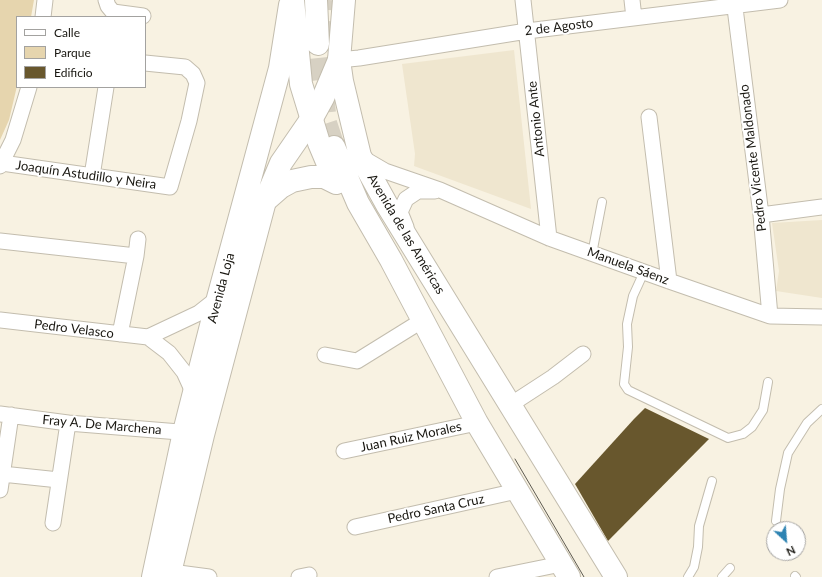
<!DOCTYPE html>
<html>
<head>
<meta charset="utf-8">
<style>
	body { margin:0 }
	#map { position:relative; width:822px; height:577px; overflow:hidden; background:#f8f2e2; font-family:Lato,sans-serif }
	canvas { display:block }
	.legend { position:absolute; left:16px; top:16px; width:130px; height:72px; box-sizing:border-box; background:#fff; border:1px solid #a3a2a0; margin:0; padding:5px 7px; list-style:none; font-size:12px; color:#191711 }
	.legend li { display:flex; align-items:center; gap:8px; height:20px }
	.legend b { width:20px; border:1px solid #a3a2a0 }
	.north { position:absolute; left:766px; top:521px; width:40px; height:40px; box-sizing:border-box; background:#fff; border:1px solid #a3a2a0; border-radius:50%; rotate:154deg; font-size:11px; font-weight:700; line-height:16px; text-align:center; color:#191711 }
	.north::after { content:''; display:block; margin:auto; width:14px; height:18px; background:#2d83b2; clip-path:polygon(50% 0,100% 100%,50% 72%,0 100%) }
</style>
</head>
<body>
<div id="map">
<canvas width="822" height="577"></canvas>
<ul class="legend">
<li><b style="height:5px;background:#fff"></b>Calle</li>
<li><b style="height:11px;background:#e6d5ae"></b>Parque</li>
<li><b style="height:11px;background:#68572d"></b>Edificio</li>
</ul>
<div class="north">N</div>
</div>
<script>
const ctx = document.querySelector('canvas').getContext('2d');
ctx.lineJoin = 'round';
function fillPath(path, color) { ctx.fillStyle = color; ctx.fill(path, 'evenodd'); }
const shape = rows => new Path2D(rows.map(r => 'M' + r).join(''));
function strokePath(path, color, width, dash) { ctx.strokeStyle = color; ctx.lineWidth = width; ctx.lineCap = dash ? 'butt' : 'round'; ctx.setLineDash(dash || []); ctx.stroke(path); }
function drawText(font, color, halo, rows, align = 'center') {
  ctx.font = font + ' Lato,sans-serif'; ctx.lineWidth = 4; ctx.setLineDash([]); ctx.textBaseline = 'middle'; ctx.strokeStyle = halo; ctx.fillStyle = color; for (const [text, x, y, turn = 0] of rows) {
    ctx.save(); ctx.translate(x, y); ctx.rotate((+turn || 0) * Math.PI / 180); ctx.textAlign = isNaN(turn) ? turn : align; if (halo) ctx.strokeText(text, 0, 0); ctx.fillText(text, 0, 0); ctx.restore();
  }
}
fillPath(shape([
	[514,50,531,209,414,166,415,154,402,64],
	[822,220,822,298,776,291,779,271,772,223]
]), '#efe6cf');
fillPath(shape([
	[0,0,34,0,31,17,17,17,17,86,9,120,0,140]
]), '#e6d5ae');
fillPath(shape([
	[645,408,709,439,608,541,575,484,634,419]
]), '#68572d');
strokePath(shape([
	[319,25,318,44,326,123,334,147],
	[328,43,327,30,329,0]
]), '#d7d1c3', 22, [22, 11]);
const service = shape([
	[592,254,602,202],
	[644,272,633,296,627,324,628,347,624,384,628,390,728,438,743,434,752,427,763,410,768,382],
	[776,521,780,489,788,453,807,423,822,409],
	[795,576,796,577],
	[688,577,694,567,698,547,699,526,712,481],
	[722,577,730,568]
]);
const minor = shape([
	[106,0,108,6,113,12,143,16],
	[523,0,549,238],
	[632,0,634,18],
	[734,0,761,215,770,316],
	[43,17,45,0],
	[339,60,359,58,527,31,780,0],
	[649,117,669,281],
	[361,157,385,171,440,190,549,238,669,281,770,316,822,317],
	[2,163,170,187,189,121,197,83,193,74,185,67,145,63],
	[0,166,13,140,29,87],
	[92,176,106,87],
	[761,215,822,207],
	[406,227,400,212,406,199,418,191,435,191],
	[0,241,136,256,120,334],
	[136,256,138,239],
	[0,320,148,337,169,353,184,372,194,394],
	[148,337,199,313,218,298],
	[325,355,357,361,415,325],
	[510,405,553,377,583,354],
	[0,414,68,423,192,433],
	[344,451,477,423],
	[2,474,59,480],
	[0,490,11,415],
	[53,523,68,423],
	[355,527,517,491],
	[161,569,171,572,209,577],
	[299,577,309,575],
	[497,577,561,564]
]);
const secondary = shape([
	[153,577,184,432,218,298,280,68,290,5],
	[169,577,203,435,265,201,281,163,312,118,323,98,339,60]
]);
const primary = shape([
	[293,0,301,84,319,143,330,169],
	[316,0,318,44],
	[344,0,339,60,342,81,360,156,387,205,616,577],
	[334,147,358,203,391,260,477,423,569,577],
	[265,201,281,187,292,181,311,177,324,177,336,183]
]);
strokePath(service, '#c3bdae', 10);
strokePath(minor, '#c3bdae', 17);
strokePath(secondary, '#c3bdae', 24);
strokePath(primary, '#c3bdae', 24);
strokePath(service, '#fff', 8);
strokePath(minor, '#fff', 15);
strokePath(secondary, '#fff', 22);
strokePath(primary, '#fff', 22);
strokePath(shape([
	[515,459,584,577]
]), '#5d5a51', 1);
drawText('13px', '#191711', '#fff', [
	["2 de Agosto",559,27,-7],
	["Antonio Ante",536,119,-96],
	["Pedro Vicente Maldonado",753,158,-97],
	["Joaquín Astudillo y Neira",86,175,8],
	["Avenida de las Américas",406,234,59],
	["Manuela Sáenz",628,266,20],
	["Avenida Loja",221,288,-75],
	["Pedro Velasco",74,329,7],
	["Fray A. De Marchena",102,425,5],
	["Juan Ruiz Morales",411,437,-12],
	["Pedro Santa Cruz",436,509,-12]
]);
</script>
</body>
</html>
